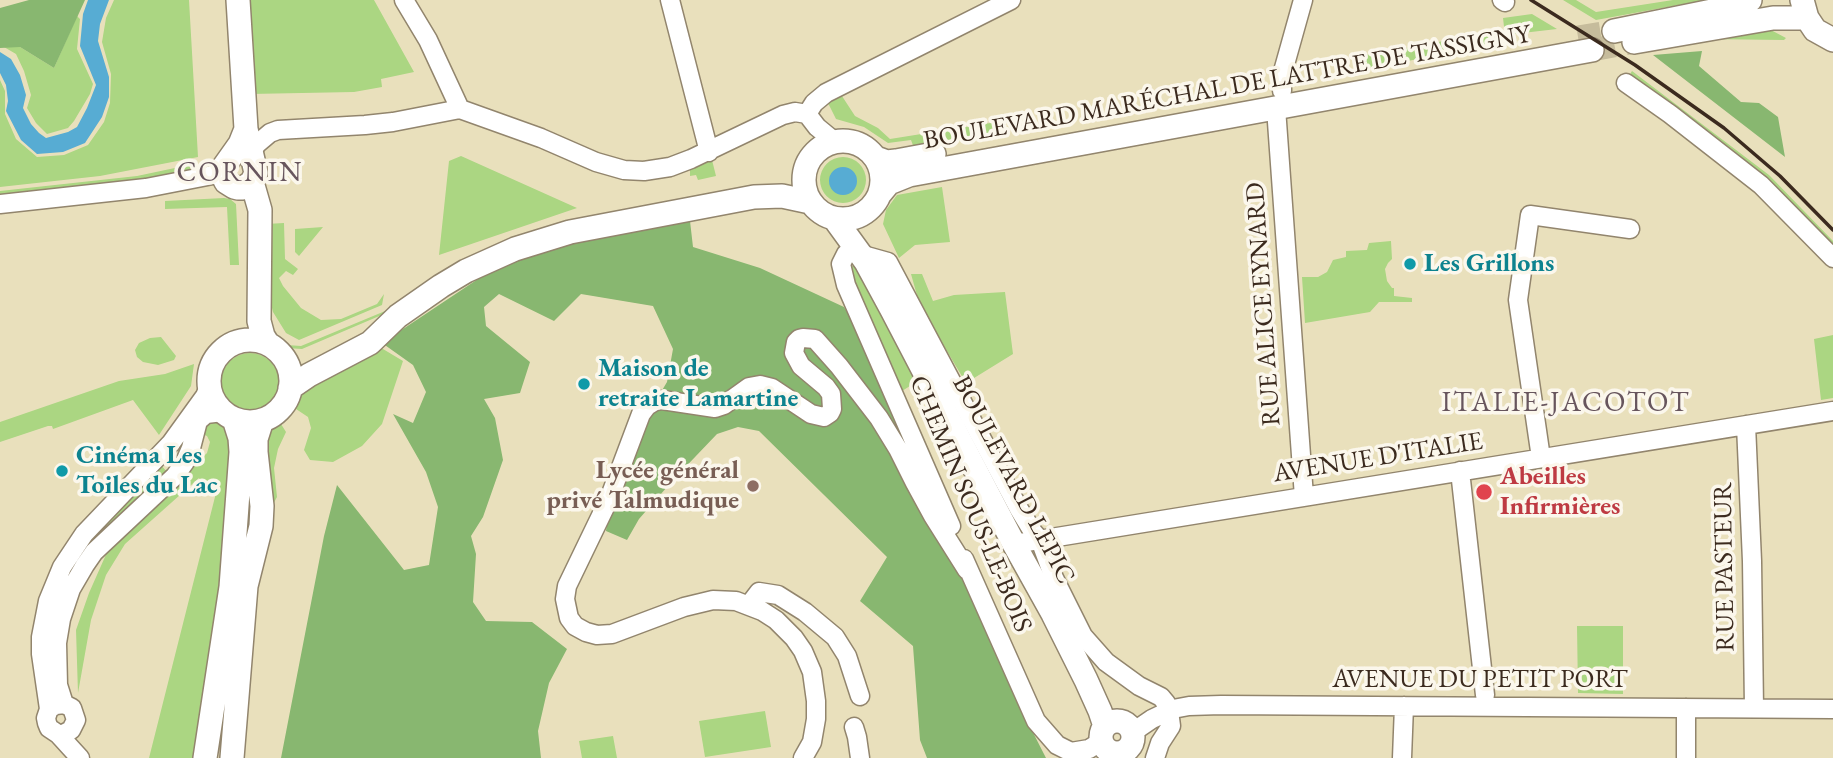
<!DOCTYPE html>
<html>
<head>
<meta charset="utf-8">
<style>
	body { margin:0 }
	canvas { display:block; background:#e9e0bc }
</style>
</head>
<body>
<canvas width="1833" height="758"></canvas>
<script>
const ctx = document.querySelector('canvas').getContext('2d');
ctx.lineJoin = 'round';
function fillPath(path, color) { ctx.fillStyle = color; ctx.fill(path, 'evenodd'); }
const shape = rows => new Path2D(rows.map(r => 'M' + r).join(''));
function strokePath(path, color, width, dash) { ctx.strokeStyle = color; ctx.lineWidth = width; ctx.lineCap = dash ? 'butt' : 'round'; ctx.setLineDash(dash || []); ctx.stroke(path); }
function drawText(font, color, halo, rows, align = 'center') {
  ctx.font = font + ' "EB Garamond",serif'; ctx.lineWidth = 7; ctx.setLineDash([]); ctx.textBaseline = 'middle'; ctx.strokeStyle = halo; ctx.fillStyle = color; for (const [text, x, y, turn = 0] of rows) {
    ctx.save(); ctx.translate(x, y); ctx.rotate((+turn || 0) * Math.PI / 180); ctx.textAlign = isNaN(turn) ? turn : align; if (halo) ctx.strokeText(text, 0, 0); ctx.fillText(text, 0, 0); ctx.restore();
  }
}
fillPath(shape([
	[114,0,189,0,198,157,100,176,0,187,0,80,5,91,5,114,16,139,37,157,64,155,88,145,104,122,110,103,111,74,102,42,106,18],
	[244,0,374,0,414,72,381,79,382,87,354,92,250,94],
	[1563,0,1576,0,1596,12,1673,0,1706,0,1596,20],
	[1532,14,1557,29,1505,35,1503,18],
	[77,16,80,19,77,49,93,84,90,94,74,121,68,128,47,134,36,123,27,108,31,95,24,71,16,54,4,47,20,47,54,68],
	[1769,29,1786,38,1784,40,1701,39],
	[1494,32,1500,44,1364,69,1360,56],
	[1632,71,1769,175,1833,241,1833,252,1627,79],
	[840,93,855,116,878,128,890,139,1003,121,1006,134,914,148,911,140,888,143,864,127,836,119,826,99],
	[461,156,577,208,439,255,449,161],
	'820 180a23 23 0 1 1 46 0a23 23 0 1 1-46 0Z',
	[712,160,716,176,698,180,696,175,690,176,690,170],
	[189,165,191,170,138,181,0,197,0,191,137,176],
	[942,187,950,242,915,245,899,258,883,224,886,210,897,195],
	[224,198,230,199,236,204,239,265,230,265,227,207,165,209,165,201],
	[284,223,285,259,298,269,293,275,286,271,279,278,283,286,301,308,321,320,341,319,377,304,384,294,382,305,299,340,286,333,273,312,266,284,266,224],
	[323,227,299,256,295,252,295,229],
	[1391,241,1392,259,1388,263,1385,269,1387,281,1392,288,1394,288,1394,296,1412,298,1412,302,1379,302,1370,312,1305,323,1302,277,1318,277,1327,272,1333,260,1346,257,1346,251,1367,250,1369,243],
	[851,266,856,266,918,381,902,391,850,274],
	[911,274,922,274,933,301,954,295,1005,292,1013,354,966,383,920,306],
	[390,309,391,311,302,349,286,348,278,344,275,337,287,345,301,346],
	[1833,335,1833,398,1821,400,1814,339],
	[161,337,176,356,174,360,158,365,143,362,137,357,135,350,139,343,150,338],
	[378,346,403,361,382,424,362,446,333,462,310,460,304,450,311,428,308,417,296,409,295,402,303,389],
	'221 382a29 29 0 1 1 58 0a29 29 0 1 1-58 0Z',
	[194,364,191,386,159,435,133,400,53,429,52,426,48,426,0,442,0,422,119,381,165,374],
	[216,421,223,422,232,440,223,583,215,609,193,758,149,758,217,489,216,485,204,487,199,478,125,544,106,575,91,620,78,693,76,630,89,593,108,550,156,501,207,453,210,442,207,436,202,434,208,423],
	[281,424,286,432,278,449,274,468,277,497,270,510,266,440,271,425],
	[159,463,169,474,98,540,55,615,53,597,71,558],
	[1577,626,1623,626,1623,694,1578,693],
	[765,711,771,747,705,757,699,721],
	[613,736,617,758,582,758,579,741]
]), '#abd682');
fillPath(shape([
	[29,0,85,0,54,68,20,47,0,48,0,8],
	[1702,51,1699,66,1741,102,1759,103,1778,117,1785,157,1653,55],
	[690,221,693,247,760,268,844,307,875,360,954,559,1021,709,1046,758,927,758,920,740,913,646,860,601,887,557,759,431,738,427,717,434,674,479,639,519,627,540,606,531,610,495,639,429,667,382,673,349,653,306,581,294,554,321,499,294,484,307,486,326,530,362,520,393,484,399,495,418,503,460,483,517,471,536,476,554,473,602,486,621,532,622,567,649,549,683,538,731,541,758,281,758,324,536,337,485,404,570,429,565,438,507,426,472,393,414,413,423,426,392,413,365,382,343,496,267,554,243]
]), '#88b770');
fillPath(shape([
	[88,0,109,0,100,24,98,41,109,77,109,97,102,117,85,143,63,152,37,154,21,140,6,111,8,101,6,85,0,73,0,52,11,59,20,75,26,95,23,108,31,124,39,133,46,138,68,132,77,127,87,108,96,85,80,46,83,14],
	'829 181a14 14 0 1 1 28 0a14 14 0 1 1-28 0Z'
]), '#57acd3');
strokePath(shape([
	[1578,37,1614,31],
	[1592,50,1634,42]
]), '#c6bc9c', 23, [23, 11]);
const minor = shape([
	[404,0,428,40,460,109],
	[670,0,709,152],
	[1502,0,1505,2],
	[1626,83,1670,114,1761,185,1833,258],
	[1282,91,1282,75,1303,0],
	[1276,108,1304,497],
	[807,114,814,103,826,93,1011,0],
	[807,114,817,127,834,141],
	[250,153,257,144,270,133,278,130,365,125,393,122,460,109,541,138,596,162,624,170,644,171,670,167,691,159,783,115,795,112,807,114],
	[0,204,146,188,223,173],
	[855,245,846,254,841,264,846,285,951,526],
	[863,255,888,262,1019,509,1033,532,1040,540,1054,578,1083,636,1106,662,1139,686,1161,697,1166,703,1169,711,1171,726,1160,743,1155,758],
	[1746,425,1752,561,1754,708],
	[1541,458,1518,300,1530,215,1630,229],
	[1460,471,1485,695],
	[1014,544,1833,411],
	[964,559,1036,721,1057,745,1071,752,1089,749,1102,741],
	[749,605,759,592,778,595,805,612,835,637,847,656,860,696],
	[64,704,58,685,57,643,61,619,71,589,85,565,94,552,175,476,185,462,191,448,198,421,206,414,223,412],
	[1686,708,1686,758],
	[49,709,41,654,41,637,48,601,62,567,84,534,171,443,205,396,209,387],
	[854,727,857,737,860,758],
	[1133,732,1152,719,1173,709,1189,706,1221,705,1833,709],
	[58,734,63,734,71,730,76,720,72,708,64,704,56,705,49,709,46,718,47,723,49,728,58,734,80,758],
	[803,758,812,742,816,719,816,701,812,672,803,651,794,638,776,620,762,611,736,601,713,600,684,607,612,634,597,635,586,632,575,626,569,618,565,599,567,586,609,499,641,414,647,406,655,401,662,400,715,408,724,405,749,387,760,385,772,388,811,414,824,417,830,413,832,409,831,394,826,387,801,366,794,353,796,342,799,339,803,338,815,339,839,366,879,418,898,449,915,483,933,516,967,570],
	[1402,758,1404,706]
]);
const major = shape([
	[238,0,246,129,256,173,252,182,243,188,238,188,234,187,226,182,224,178,223,168,240,144,246,129],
	[1802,0,1807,18,1815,30,1833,40],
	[1614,31,1717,10,1750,0],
	[1634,42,1773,18,1807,18],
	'804 180a39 39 0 1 1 78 0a39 39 0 1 1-78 0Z',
	[876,158,887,162,896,161,934,154],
	[252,182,260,210,259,321,263,336,268,344],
	[879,195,889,183,909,175,1592,50],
	[834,218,866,262,892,310,1014,544,1053,614,1086,680,1100,711,1105,726],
	'209 381a41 41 0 1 1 82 0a41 41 0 1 1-82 0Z',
	[290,388,309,375,370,343,398,316,441,286,466,271,515,249,570,232,754,197,782,196,810,202],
	'1101 737a16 16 0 1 1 32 0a16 16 0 1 1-32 0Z',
	[205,758,231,587,241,452,240,438,234,419],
	[232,758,246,586,261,526,262,506,256,452,256,439,262,420]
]);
strokePath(minor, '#92856d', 21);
strokePath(major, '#92856d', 26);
strokePath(minor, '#fff', 18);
strokePath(major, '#fff', 23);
strokePath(shape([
	[1531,0,1635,65,1724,128,1780,176,1833,230]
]), '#3b2a1e', 3.5);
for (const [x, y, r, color] of [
	[1410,264,7,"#0f9aa8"],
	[584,384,7,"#0f9aa8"],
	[62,471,7,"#0f9aa8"],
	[753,486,7,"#8d6e63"],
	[1484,492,9,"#e0444e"]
]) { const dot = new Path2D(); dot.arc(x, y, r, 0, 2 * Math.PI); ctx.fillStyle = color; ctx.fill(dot); strokePath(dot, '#fbf7ec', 2.5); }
drawText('26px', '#3b2a1e', '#fbf7ec', [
	["BOULEVARD MARÉCHAL DE LATTRE DE TASSIGNY",1227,88,-10],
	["RUE ALICE EYNARD",1264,304,-94],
	["AVENUE D'ITALIE",1378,458,-9],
	["BOULEVARD LEPIC",1013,480,62],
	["CHEMIN SOUS-LE-BOIS",970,504,67],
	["RUE PASTEUR",1725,567,-91],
	["AVENUE DU PETIT PORT",1480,680]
]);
drawText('bold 26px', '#0d838f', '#fbf7ec', [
	["Les Grillons",1424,264],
	["Maison de",598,369],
	["retraite Lamartine",598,399],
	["Cinéma Les",76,456],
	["Toiles du Lac",76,486]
], 'left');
drawText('bold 26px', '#785e54', '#fbf7ec', [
	["Lycée général",739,471],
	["privé Talmudique",739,501]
], 'right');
drawText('bold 26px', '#be3a42', '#fbf7ec', [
	["Abeilles",1500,477],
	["Infirmières",1500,507]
], 'left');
ctx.letterSpacing = '2px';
drawText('28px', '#67555d', '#fbf7ec', [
	["CORNIN",240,173],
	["ITALIE-JACOTOT",1566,403]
]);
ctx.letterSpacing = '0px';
</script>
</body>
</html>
